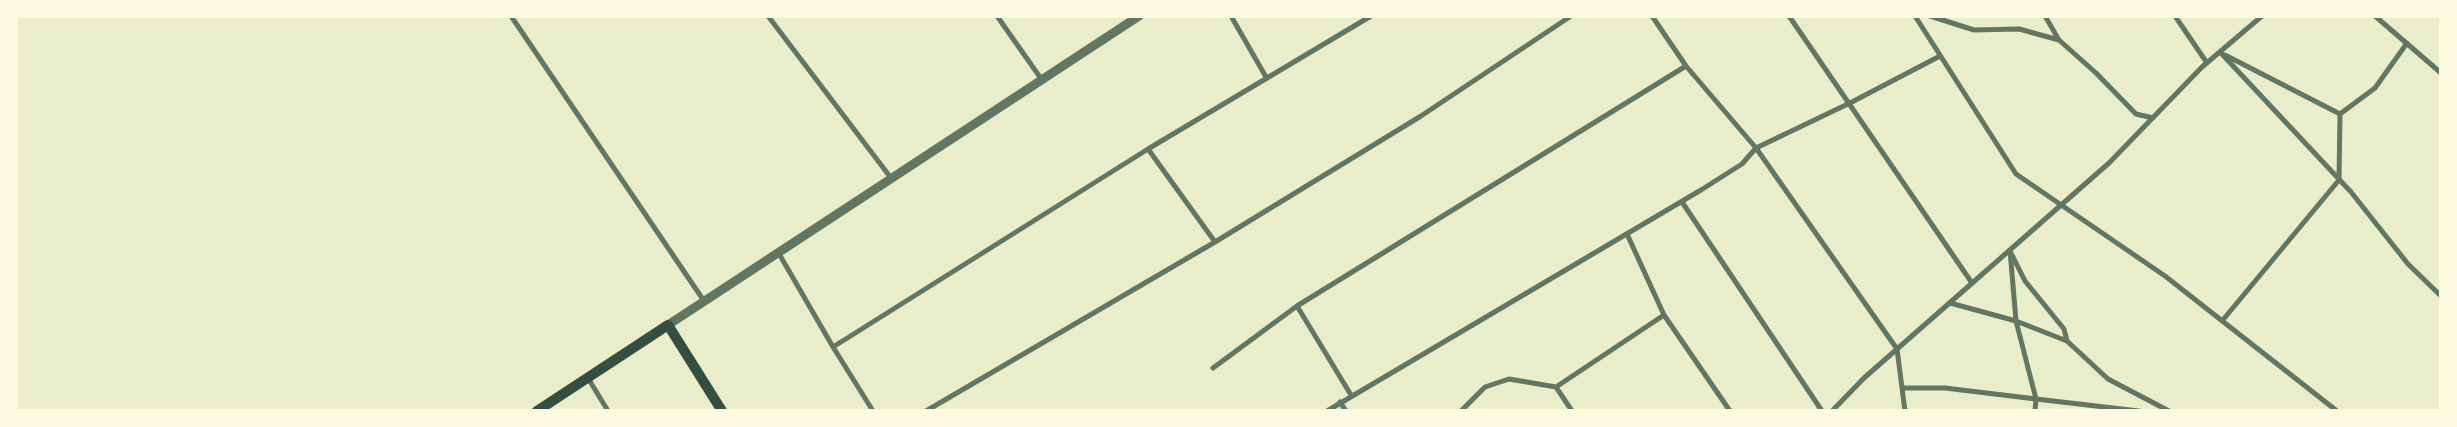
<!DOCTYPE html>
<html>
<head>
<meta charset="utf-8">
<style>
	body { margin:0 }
	#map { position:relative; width:2457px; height:427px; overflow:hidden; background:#e9edc9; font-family:Overpass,sans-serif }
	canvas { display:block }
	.frame { position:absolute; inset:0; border:18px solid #fefae0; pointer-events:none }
</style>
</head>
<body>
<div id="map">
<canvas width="2457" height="427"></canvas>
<div class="frame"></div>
</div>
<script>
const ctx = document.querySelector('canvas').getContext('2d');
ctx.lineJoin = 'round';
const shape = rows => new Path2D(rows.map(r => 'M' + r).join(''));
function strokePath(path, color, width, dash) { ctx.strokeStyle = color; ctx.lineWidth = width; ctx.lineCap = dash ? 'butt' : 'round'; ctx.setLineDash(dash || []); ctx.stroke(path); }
strokePath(shape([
	[511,16,704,301],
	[768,16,891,178],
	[997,16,1042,80],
	[1231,16,1266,77],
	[1789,16,1972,283],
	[1915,16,2016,174,2165,276,2337,411],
	[1930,16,1974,30,2019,29,2059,40,2096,73,2136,114,2153,118],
	[2045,16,2059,40],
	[2175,16,2207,63],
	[2375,16,2441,73],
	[2220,52,2351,192,2408,264,2441,296],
	[2225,55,2340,114,2375,88,2407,43],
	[1686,66,1756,148,1897,349,1905,411],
	[1148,149,1215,242],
	[1682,202,1822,411],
	[1627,234,1664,315],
	[2010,250,2016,321,2036,399,2139,411],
	[778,252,833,347,1148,149,1371,16],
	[2011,253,2025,281,2064,329,2067,341],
	[1950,303,2016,321,2067,341,2108,379,2169,411],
	[1297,306,1686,66,1652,16],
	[2222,321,2339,180,2340,114],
	[833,347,873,411],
	[1213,368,1297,306,1351,395],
	[588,378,608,411],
	[1556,387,1572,411],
	[1902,388,1945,388,2036,399,2035,411],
	[1340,402,1346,411],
	[926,411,1215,242,1421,116,1571,16],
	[1327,411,1701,190,1742,164,1756,148,1850,103,1940,56],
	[1461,411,1485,387,1509,379,1556,387,1664,315,1730,411],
	[1832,411,1864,378,2109,163,2202,67,2262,16]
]), '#617663', 5);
strokePath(shape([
	[668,325,1139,16]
]), '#617663', 9);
strokePath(shape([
	[537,411,668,325,722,411]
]), '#344e41', 10);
</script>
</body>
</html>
